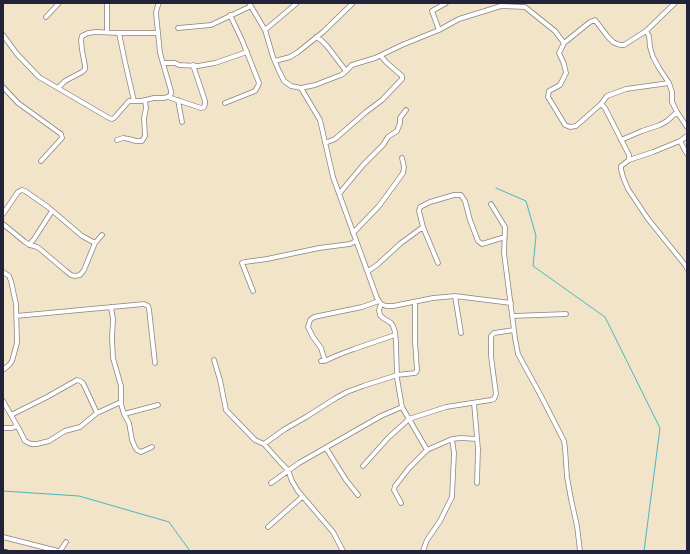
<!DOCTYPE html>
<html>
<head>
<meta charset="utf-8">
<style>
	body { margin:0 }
	#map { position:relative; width:690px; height:554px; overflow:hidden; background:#f1e4c8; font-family:Kalam,sans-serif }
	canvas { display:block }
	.frame { position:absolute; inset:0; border:4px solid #22223b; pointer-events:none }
</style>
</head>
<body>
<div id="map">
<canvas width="690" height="554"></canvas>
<div class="frame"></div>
</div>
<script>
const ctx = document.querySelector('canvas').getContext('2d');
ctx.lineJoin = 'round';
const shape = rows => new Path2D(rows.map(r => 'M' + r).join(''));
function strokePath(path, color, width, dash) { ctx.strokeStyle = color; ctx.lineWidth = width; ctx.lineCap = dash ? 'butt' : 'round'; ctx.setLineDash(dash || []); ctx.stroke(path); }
strokePath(shape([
	[496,188,526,201,536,236,533,266,605,317,660,428,644,551],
	[3,491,79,496,169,522,190,551]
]), '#48b7c2', 1);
const street = shape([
	[249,3,265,30,273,57,279,71,284,81,291,86,301,88,315,85,341,75,344,73,352,65,375,58,402,45,439,30,459,19,501,6,525,7,555,31,564,43,559,53,564,64,566,73,560,85,549,91,548,97,556,110,565,125,570,127,576,126,601,104,605,108,629,155,629,160,621,166,621,169,623,177,628,189,648,219,686,266,687,269],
	[46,17,59,3],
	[178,28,211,25,251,6],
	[265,30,297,3],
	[439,30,432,11,446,3],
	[646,31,649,36,650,47,653,57,659,68,669,83,672,92,672,102,677,112,687,127],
	[107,32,107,3],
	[119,33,125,62,134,101],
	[3,35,17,54,39,77,109,118,112,119,114,118,129,101,141,101,154,98,163,98,168,97,171,94,171,91,160,53,156,13,157,8,159,3],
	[316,37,321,40,327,46,346,71],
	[564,43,590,22,595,20,608,37,613,42,617,44,621,45,624,45,646,31,675,3],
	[275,61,290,57,298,52,323,32,353,3],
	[163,63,175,63,179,65,198,66,209,64,215,63,247,52],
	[3,87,18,103,61,134,62,138,41,161],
	[58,88,65,81,82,72,85,69,85,66,82,50,81,40,82,36,88,33,96,32,119,33,158,33],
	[301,88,320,120,333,177,377,298,381,304,386,306,393,306,433,298,455,296,511,303],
	[168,97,201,108,204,107,205,104,205,101,193,65],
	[178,100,182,122],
	[225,103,255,91,258,86,259,83,242,40,230,15],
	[601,104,607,96,626,89,669,83],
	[117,140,123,138,129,139,136,141,142,141,145,136,144,118,146,108,145,101],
	[621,140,642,131,660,125,667,121,677,112],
	[680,141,687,154],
	[325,143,335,139,366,112,382,100,402,79,402,76,386,62,381,56],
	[629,160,653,152,680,141,687,136],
	[339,194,363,165,383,145,388,137,397,131,400,123,400,118,406,110],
	[491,204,505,227,504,253,515,338,518,354,541,396,564,441,565,448,567,477,571,499,577,526,580,551],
	[3,214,18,192,22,190,25,191,48,207,82,236,95,243],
	[3,224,25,242,30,245,37,247,40,249,66,271,71,275,75,276,80,275,84,270,95,243,102,235],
	[353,233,379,206,398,180,403,173,404,167,402,158],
	[29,245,34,239,52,211],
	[438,263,423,227,419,211,420,207,430,202,454,195,461,195,465,201,470,220,478,241,482,244,505,237],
	[368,271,377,265,401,243,423,227],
	[3,272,9,276,11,281,16,304,17,343,12,361,10,364,3,370],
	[253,291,242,263,245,262,267,259,319,248,350,244,356,241],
	[455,296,461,333],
	[381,304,379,310,380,315,383,318,388,321,391,323,393,326,395,332,396,342,397,378,402,407,427,450],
	[111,307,113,319,112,338,113,358,121,386,121,404,124,414,129,423,132,440,135,447,137,450,141,452,152,447],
	[16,316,144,304,148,306,149,309,155,363],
	[512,316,566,314],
	[214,360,220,380,226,410,255,440,264,444,280,462,288,470,292,481,298,491,333,532,343,551],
	[321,361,327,360,338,355,354,349,395,335],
	[325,361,321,348,313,337,308,327,310,320,314,317,362,307,379,301],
	[3,401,19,429,25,441,31,444,37,444,49,441,65,431,80,427,97,413,121,402],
	[474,403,478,449,477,483],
	[124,414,158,405],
	[11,415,47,397,77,380,80,381,83,383,97,413],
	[3,428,12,428,17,426],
	[452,439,461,438,477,439],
	[264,444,285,429,306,417,336,398,347,392,363,386,397,375,415,373,416,372,417,370,415,341,415,302],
	[326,448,346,480,358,495],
	[363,466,388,438,409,419,446,407,491,400,494,399,496,394,491,356,491,336,494,333,514,330],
	[271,483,299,463,381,416,402,407],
	[401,503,394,490,395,486,399,481,409,468,427,450,452,439,454,453,452,497,440,521,427,540,423,551],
	[268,527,302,497],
	[3,537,58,551],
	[60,551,66,542]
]);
strokePath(street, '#8a8382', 5.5);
strokePath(street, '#fff', 4);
const rail = shape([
	[3,550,8,551]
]);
strokePath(rail, '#22223b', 2.5);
strokePath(rail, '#fbf7ec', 1, [3]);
</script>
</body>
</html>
